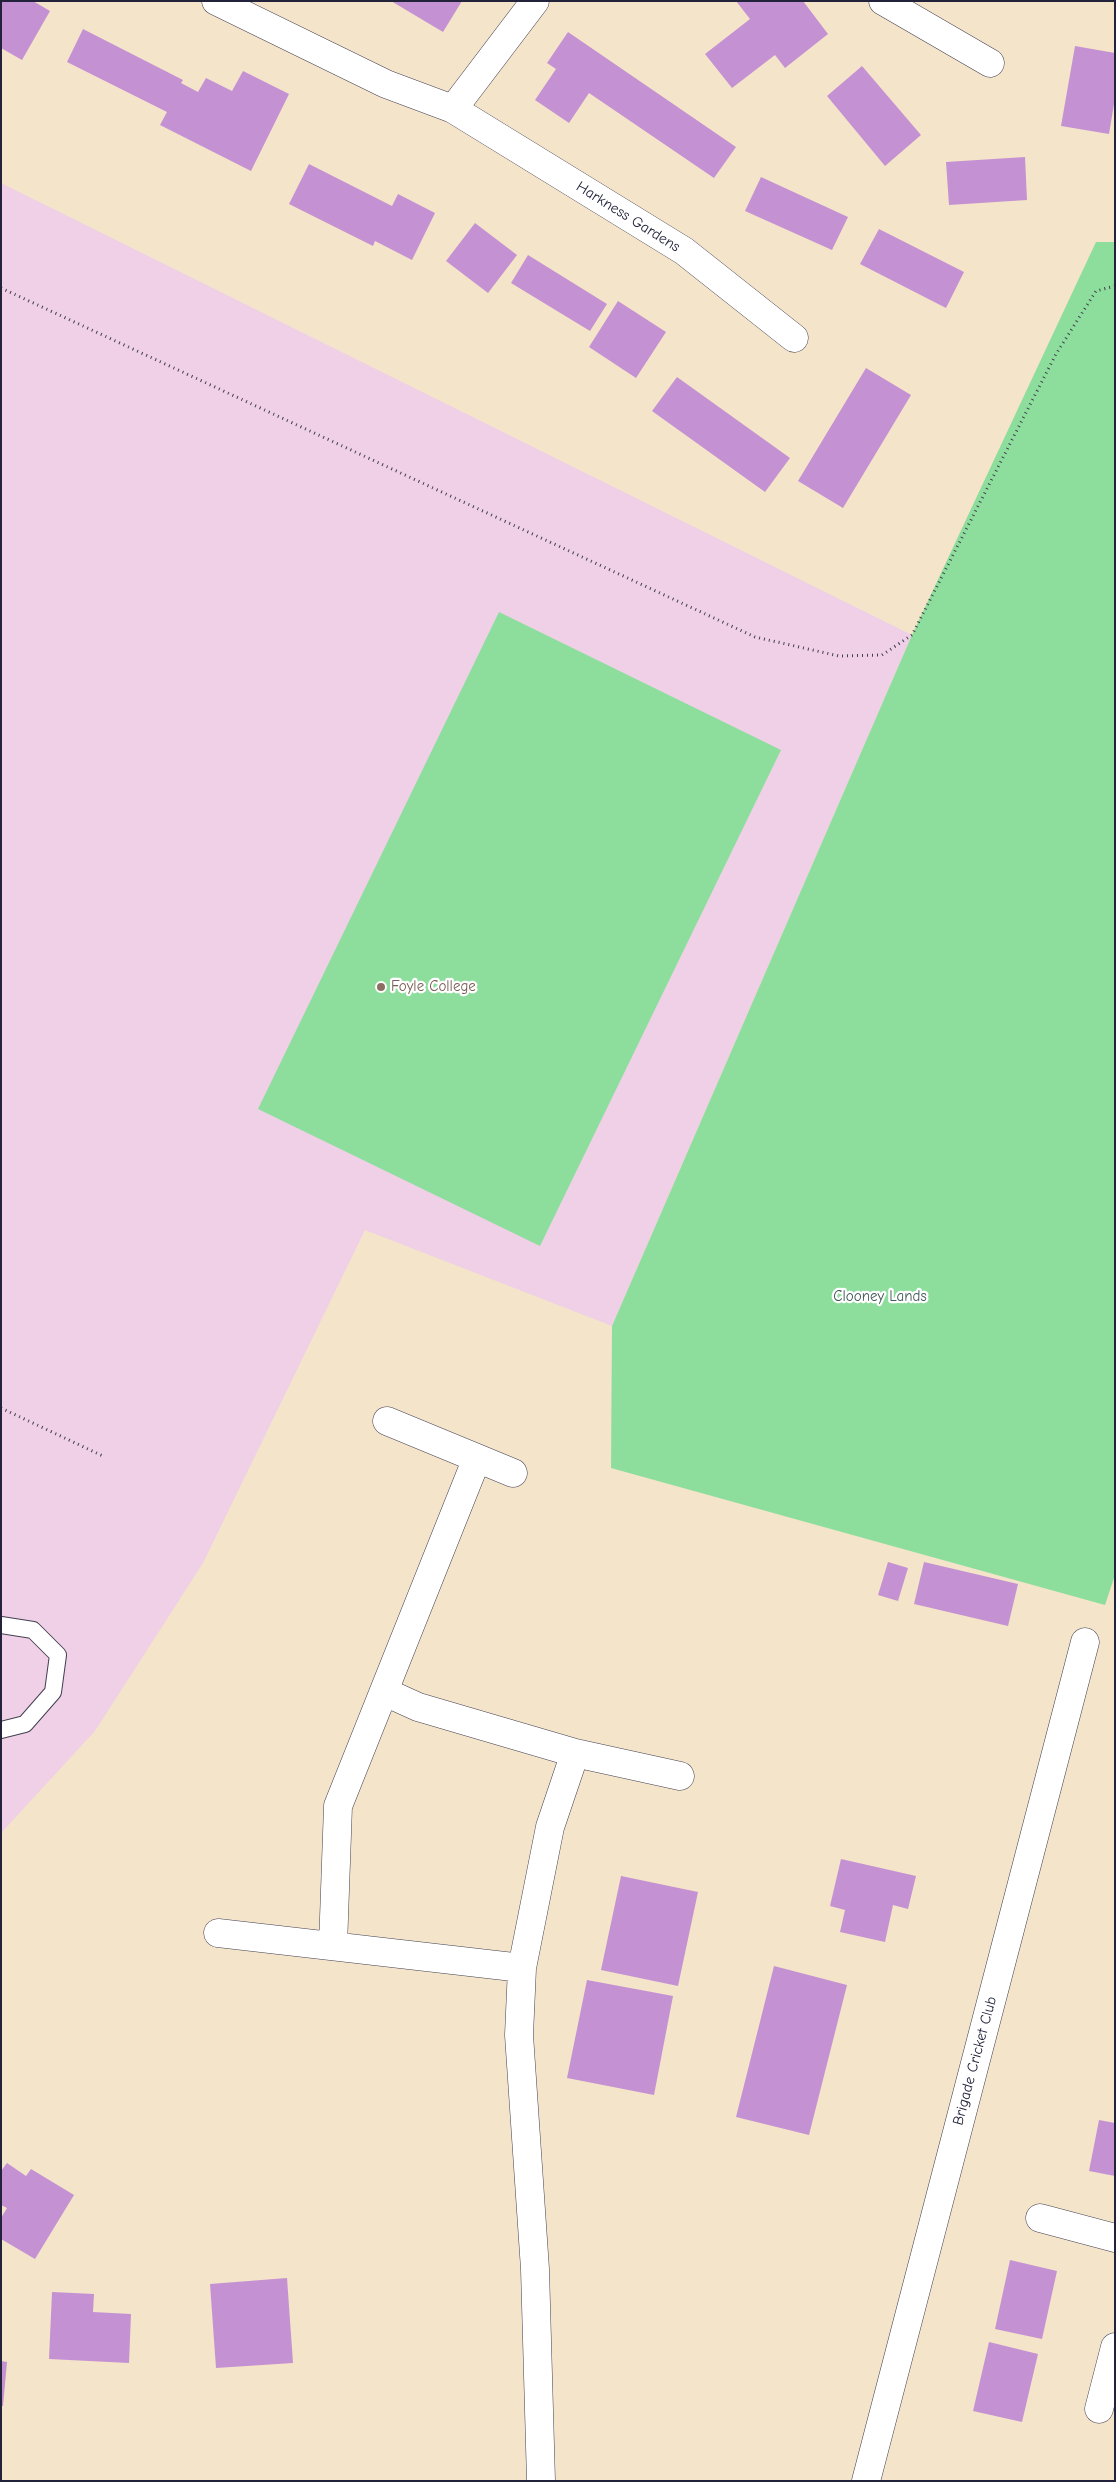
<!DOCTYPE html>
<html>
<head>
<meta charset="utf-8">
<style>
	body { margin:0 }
	#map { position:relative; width:1116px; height:2482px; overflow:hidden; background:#f4e4ca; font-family:"Comic Neue",sans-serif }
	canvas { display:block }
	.frame { position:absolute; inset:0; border:2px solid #22223b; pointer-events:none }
</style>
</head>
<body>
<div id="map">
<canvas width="1116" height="2482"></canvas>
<div class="frame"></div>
</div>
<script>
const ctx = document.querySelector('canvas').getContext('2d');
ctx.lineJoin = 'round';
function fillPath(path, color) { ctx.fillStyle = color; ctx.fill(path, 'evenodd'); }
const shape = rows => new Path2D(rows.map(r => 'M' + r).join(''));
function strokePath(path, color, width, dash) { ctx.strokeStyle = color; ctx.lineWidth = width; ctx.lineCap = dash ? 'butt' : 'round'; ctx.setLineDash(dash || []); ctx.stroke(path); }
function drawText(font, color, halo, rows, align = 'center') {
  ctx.font = font + ' "Comic Neue",sans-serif'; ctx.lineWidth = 4.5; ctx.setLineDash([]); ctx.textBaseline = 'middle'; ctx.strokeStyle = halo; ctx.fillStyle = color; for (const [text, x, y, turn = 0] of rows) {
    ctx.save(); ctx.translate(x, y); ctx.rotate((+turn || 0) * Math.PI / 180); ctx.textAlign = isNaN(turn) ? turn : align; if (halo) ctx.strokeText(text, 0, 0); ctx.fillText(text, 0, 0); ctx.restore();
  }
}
fillPath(shape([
	[1,183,912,635,612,1326,365,1230,203,1563,95,1731,1,1833]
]), '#efd0e6');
fillPath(shape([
	[1096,242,1115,242,1115,1575,1105,1605,611,1468,612,1326,912,635],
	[499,612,781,750,540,1246,258,1109]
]), '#8dde9d');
fillPath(shape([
	[1,1,33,1,50,11,22,60,1,48],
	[391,1,462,1,443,32],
	[736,1,803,1,828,34,785,68,775,55,732,88,705,54,750,19],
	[83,29,183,80,181,83,198,92,206,78,232,91,243,71,289,94,251,171,160,125,167,112,67,62],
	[568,32,736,147,714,178,589,93,569,123,535,100,556,69,547,63],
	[1075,46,1115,53,1115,98,1109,134,1061,126],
	[862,66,921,135,885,166,827,96],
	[1025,157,1027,200,949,205,946,162],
	[309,164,392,206,398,194,435,213,412,260,375,241,373,246,289,204],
	[761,177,848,217,832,250,745,211],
	[475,223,517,255,488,293,446,261],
	[879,229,964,272,946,308,860,264],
	[528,255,607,304,590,331,511,283],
	[618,301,666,332,636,378,589,347],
	[866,368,911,395,843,508,798,481],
	[677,377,790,458,765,492,652,411],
	[888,1562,908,1568,898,1601,878,1595],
	[924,1562,1018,1584,1008,1626,914,1604],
	[841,1859,916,1876,908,1909,893,1905,885,1942,840,1932,845,1910,830,1906],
	[621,1876,698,1892,678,1986,601,1970],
	[774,1966,847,1985,809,2135,736,2117],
	[587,1980,673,1996,654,2095,567,2078],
	[1099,2120,1115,2123,1115,2176,1089,2171],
	[7,2163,26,2176,31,2169,74,2195,35,2259,1,2239,1,2218,7,2208,1,2205,1,2171],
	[1010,2260,1057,2271,1042,2339,995,2329],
	[287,2278,293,2363,216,2368,210,2284],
	[52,2292,94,2294,93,2312,131,2314,129,2363,49,2359],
	[989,2342,1038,2354,1022,2422,973,2411],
	[1,2361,7,2362,3,2406,1,2406]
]), '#c492d2');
const service = shape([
	[1,1625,33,1630,58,1655,53,1692,25,1724,1,1730]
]);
const minor = shape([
	[216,1,386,84,453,109,684,251,794,338],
	[883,1,990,63],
	[453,109,535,1],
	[387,1421,513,1473],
	[385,1692,418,1707,575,1753,680,1776],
	[218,1933,522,1968],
	[333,1946,338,1806,477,1458],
	[1040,2218,1115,2238],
	[1099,2409,1115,2347],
	[541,2481,535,2269,519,2035,522,1968,550,1827,575,1753],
	[866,2481,1085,1642]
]);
strokePath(service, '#423f50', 18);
strokePath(minor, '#423f50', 29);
strokePath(shape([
	[1,288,755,637,839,656,882,655,912,635,1056,354,1096,291,1115,286],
	[1,1408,105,1457]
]), '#423f50', 3, [1, 4]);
strokePath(service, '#fff', 16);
strokePath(minor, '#fff', 28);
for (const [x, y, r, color] of [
	[381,987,5,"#8d6e63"]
]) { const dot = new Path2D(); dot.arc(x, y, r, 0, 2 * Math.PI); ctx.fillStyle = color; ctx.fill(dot); strokePath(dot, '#fff', 2); }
drawText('15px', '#22223b', '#fff', [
	["Harkness Gardens",628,217,32],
	["Brigade Cricket Club",975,2061,-75]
]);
drawText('15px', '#785e54', '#fff', [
	["Foyle College",391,987]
], 'left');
drawText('15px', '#425a58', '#fff', [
	["Clooney Lands",880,1297]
]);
</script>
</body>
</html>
